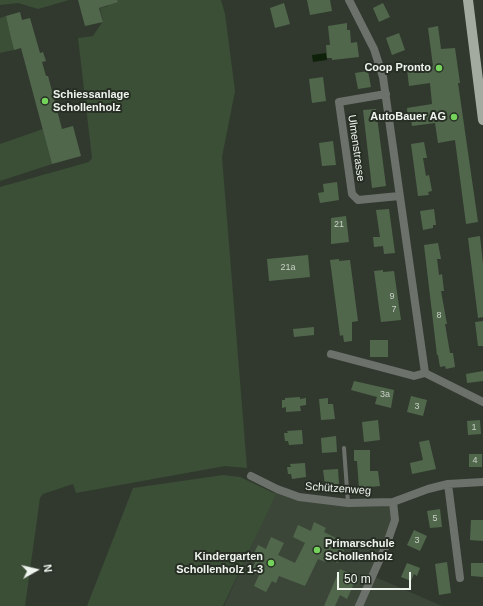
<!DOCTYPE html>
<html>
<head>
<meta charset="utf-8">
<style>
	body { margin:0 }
	#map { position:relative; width:483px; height:606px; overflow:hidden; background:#31392f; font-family:Helvetica,sans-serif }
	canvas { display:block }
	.north { position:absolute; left:16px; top:550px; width:40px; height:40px; -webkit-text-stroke:3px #272f25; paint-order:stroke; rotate:82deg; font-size:11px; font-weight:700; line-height:16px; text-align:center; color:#eff4ee }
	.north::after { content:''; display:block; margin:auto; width:14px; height:18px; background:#eff4ee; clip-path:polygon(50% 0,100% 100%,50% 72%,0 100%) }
	.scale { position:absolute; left:337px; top:572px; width:74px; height:18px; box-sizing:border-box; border:2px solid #eff4ee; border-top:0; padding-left:5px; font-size:12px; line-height:14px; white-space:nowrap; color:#eff4ee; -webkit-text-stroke:3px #272f25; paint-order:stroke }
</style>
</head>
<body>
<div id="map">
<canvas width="483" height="606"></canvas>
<div class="north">N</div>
<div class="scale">50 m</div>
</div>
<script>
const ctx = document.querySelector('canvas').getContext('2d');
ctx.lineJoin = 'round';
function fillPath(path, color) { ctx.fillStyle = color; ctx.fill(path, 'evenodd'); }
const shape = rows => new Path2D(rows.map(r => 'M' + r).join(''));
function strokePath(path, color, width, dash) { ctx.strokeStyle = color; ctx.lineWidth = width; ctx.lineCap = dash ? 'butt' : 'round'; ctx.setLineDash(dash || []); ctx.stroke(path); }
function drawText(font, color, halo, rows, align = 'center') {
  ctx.font = font + ' Helvetica,sans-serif'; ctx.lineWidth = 4; ctx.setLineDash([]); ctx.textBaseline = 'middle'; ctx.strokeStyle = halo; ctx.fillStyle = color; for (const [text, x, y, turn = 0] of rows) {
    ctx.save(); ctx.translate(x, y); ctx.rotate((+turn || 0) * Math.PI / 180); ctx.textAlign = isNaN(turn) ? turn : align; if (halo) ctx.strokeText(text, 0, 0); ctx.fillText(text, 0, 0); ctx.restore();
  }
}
fillPath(shape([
	[277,489,299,497,393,502,395,520,373,576,442,606,224,606]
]), '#3b4639');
fillPath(shape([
	[0,0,69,0,38,9,18,3,0,5],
	[107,0,221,0,225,14,235,91,222,157,247,468,225,466,76,493,73,484,43,494,40,498,25,606,0,606,0,187,89,162,92,158,78,38,93,36,103,21,100,8,108,6],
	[6,16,14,50,0,53,0,18],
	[43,129,52,164,0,181,0,144],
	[223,475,240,477,276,494,223,606,87,606,133,488]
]), '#3b4e36');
fillPath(shape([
	[326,53,327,60,313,62,312,55]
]), '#0e2109');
fillPath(shape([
	[78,0,117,0,118,2,99,8,103,22,85,26],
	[307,0,330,0,332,11,310,15],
	[284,3,290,24,275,28,270,8],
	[383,3,390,17,379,22,373,8],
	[20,12,22,20,30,18,40,53,43,52,46,61,42,62,46,76,48,76,62,129,73,126,81,156,52,164,21,48,14,50,10,34,6,16],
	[347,23,347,30,350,30,351,43,357,42,359,57,332,60,332,58,327,58,326,45,330,45,328,26],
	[438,26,441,49,455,48,460,83,458,83,478,222,466,224,455,140,438,143,435,123,412,126,411,119,408,119,407,108,432,104,430,83,409,86,407,69,433,66,428,28],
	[399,33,405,50,392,55,386,38],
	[368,71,371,87,358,89,355,73],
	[323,77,326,101,312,103,309,79],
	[376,109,386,186,372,188,363,110],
	[333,141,336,165,322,166,319,143],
	[424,142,427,158,423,158,426,176,429,175,432,191,428,192,429,195,418,196,411,144],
	[337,182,339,200,320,203,318,193,324,192,323,184],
	[389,209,395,253,384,254,383,246,374,247,373,237,380,237,376,210],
	[434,209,436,225,433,225,433,228,423,230,420,211],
	[346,216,349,242,331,244,331,218],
	[480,236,483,264,483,317,478,318,468,238],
	[438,243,441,259,437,259,439,275,442,274,444,291,441,291,447,324,445,324,450,353,453,353,455,367,446,369,445,366,440,367,438,355,437,355,424,245],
	[308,255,310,277,269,281,267,259],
	[339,259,339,261,350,260,358,321,352,322,352,341,344,342,343,335,340,336,330,260],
	[383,270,383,272,394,271,401,320,381,322,374,271],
	[483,321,483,346,478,346,475,322],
	[314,327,314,335,294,337,293,329],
	[370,340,388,340,388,357,370,357],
	[483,371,483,381,467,383,466,374],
	[354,381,394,390,391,408,375,404,377,397,351,390],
	[411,396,427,400,423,416,407,412],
	[300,397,300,399,306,398,306,405,300,406,301,411,286,412,286,407,282,408,282,400,285,400,285,398],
	[328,398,328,404,333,404,335,419,321,420,319,399],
	[378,420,380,440,364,442,362,422],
	[480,420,481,434,468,435,467,421],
	[302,430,303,444,289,445,288,441,285,441,284,433,288,433,287,431],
	[336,436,337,452,322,453,321,438],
	[429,440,436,469,412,474,410,463,423,460,419,442],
	[354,450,370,450,370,471,378,471,380,486,359,488,357,461,354,461],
	[469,454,482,454,482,467,469,467],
	[305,463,306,477,292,479,291,474,288,474,287,467,291,467,290,464],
	[338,469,339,484,325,485,323,470],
	[440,509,442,527,430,528,427,511],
	[471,520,483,520,483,541,470,540],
	[314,522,326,528,324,532,336,538,333,545,344,550,338,563,327,558,325,562,318,559,305,586,279,576,276,583,272,581,266,592,254,586,259,575,251,571,257,559,252,557,258,545,266,549,271,537,284,543,278,555,295,563,305,543,293,537,298,525,311,531],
	[414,530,427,536,420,551,407,545],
	[447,562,451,593,439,595,435,564],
	[407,563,420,568,417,576,414,574,411,581,401,577],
	[471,563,483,563,483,577,471,576],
	[340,569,357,577,347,599,340,595,335,606,324,606]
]), '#51674c');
strokePath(shape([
	[344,448,348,503]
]), '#6d716c', 4);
strokePath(shape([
	[349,0,374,49,383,77,425,373],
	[386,94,339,102,352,194,358,200,399,196],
	[331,354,414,376,425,373],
	[425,373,483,402],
	[251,476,277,489,299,497,348,503,393,502,428,489,448,484,483,482],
	[448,484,460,578],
	[359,606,387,543,395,520,393,502]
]), '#6d716c', 8);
strokePath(shape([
	[468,0,483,120]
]), '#a3aba1', 10);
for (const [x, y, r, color] of [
	[439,68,4,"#75d25a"],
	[45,101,4,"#75d25a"],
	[454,117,4,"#75d25a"],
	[317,550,4,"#75d25a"],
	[271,563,4,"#75d25a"]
]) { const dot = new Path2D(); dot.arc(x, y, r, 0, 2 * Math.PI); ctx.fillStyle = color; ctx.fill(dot); strokePath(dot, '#272f25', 1.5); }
drawText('9px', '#c8d1c6', null, [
	["21",339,225],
	["21a",288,268],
	["9",392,297],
	["7",394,310],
	["8",439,316],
	["3a",385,395],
	["3",417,407],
	["1",474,428],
	["4",475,461],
	["5",435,519],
	["3",417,541]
]);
drawText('bold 11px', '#eff4ee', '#272f25', [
	["Coop Pronto",431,68],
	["Schiessanlage",53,95,"left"],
	["Schollenholz",53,108,"left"],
	["AutoBauer AG",446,117],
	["Primarschule",325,544,"left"],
	["Schollenholz",325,557,"left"],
	["Kindergarten",263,557],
	["Schollenholz 1-3",263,570]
], 'right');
drawText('11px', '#eff4ee', '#272f25', [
	["Ulmenstrasse",356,148,82],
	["Schützenweg",338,489,4]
]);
</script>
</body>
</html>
